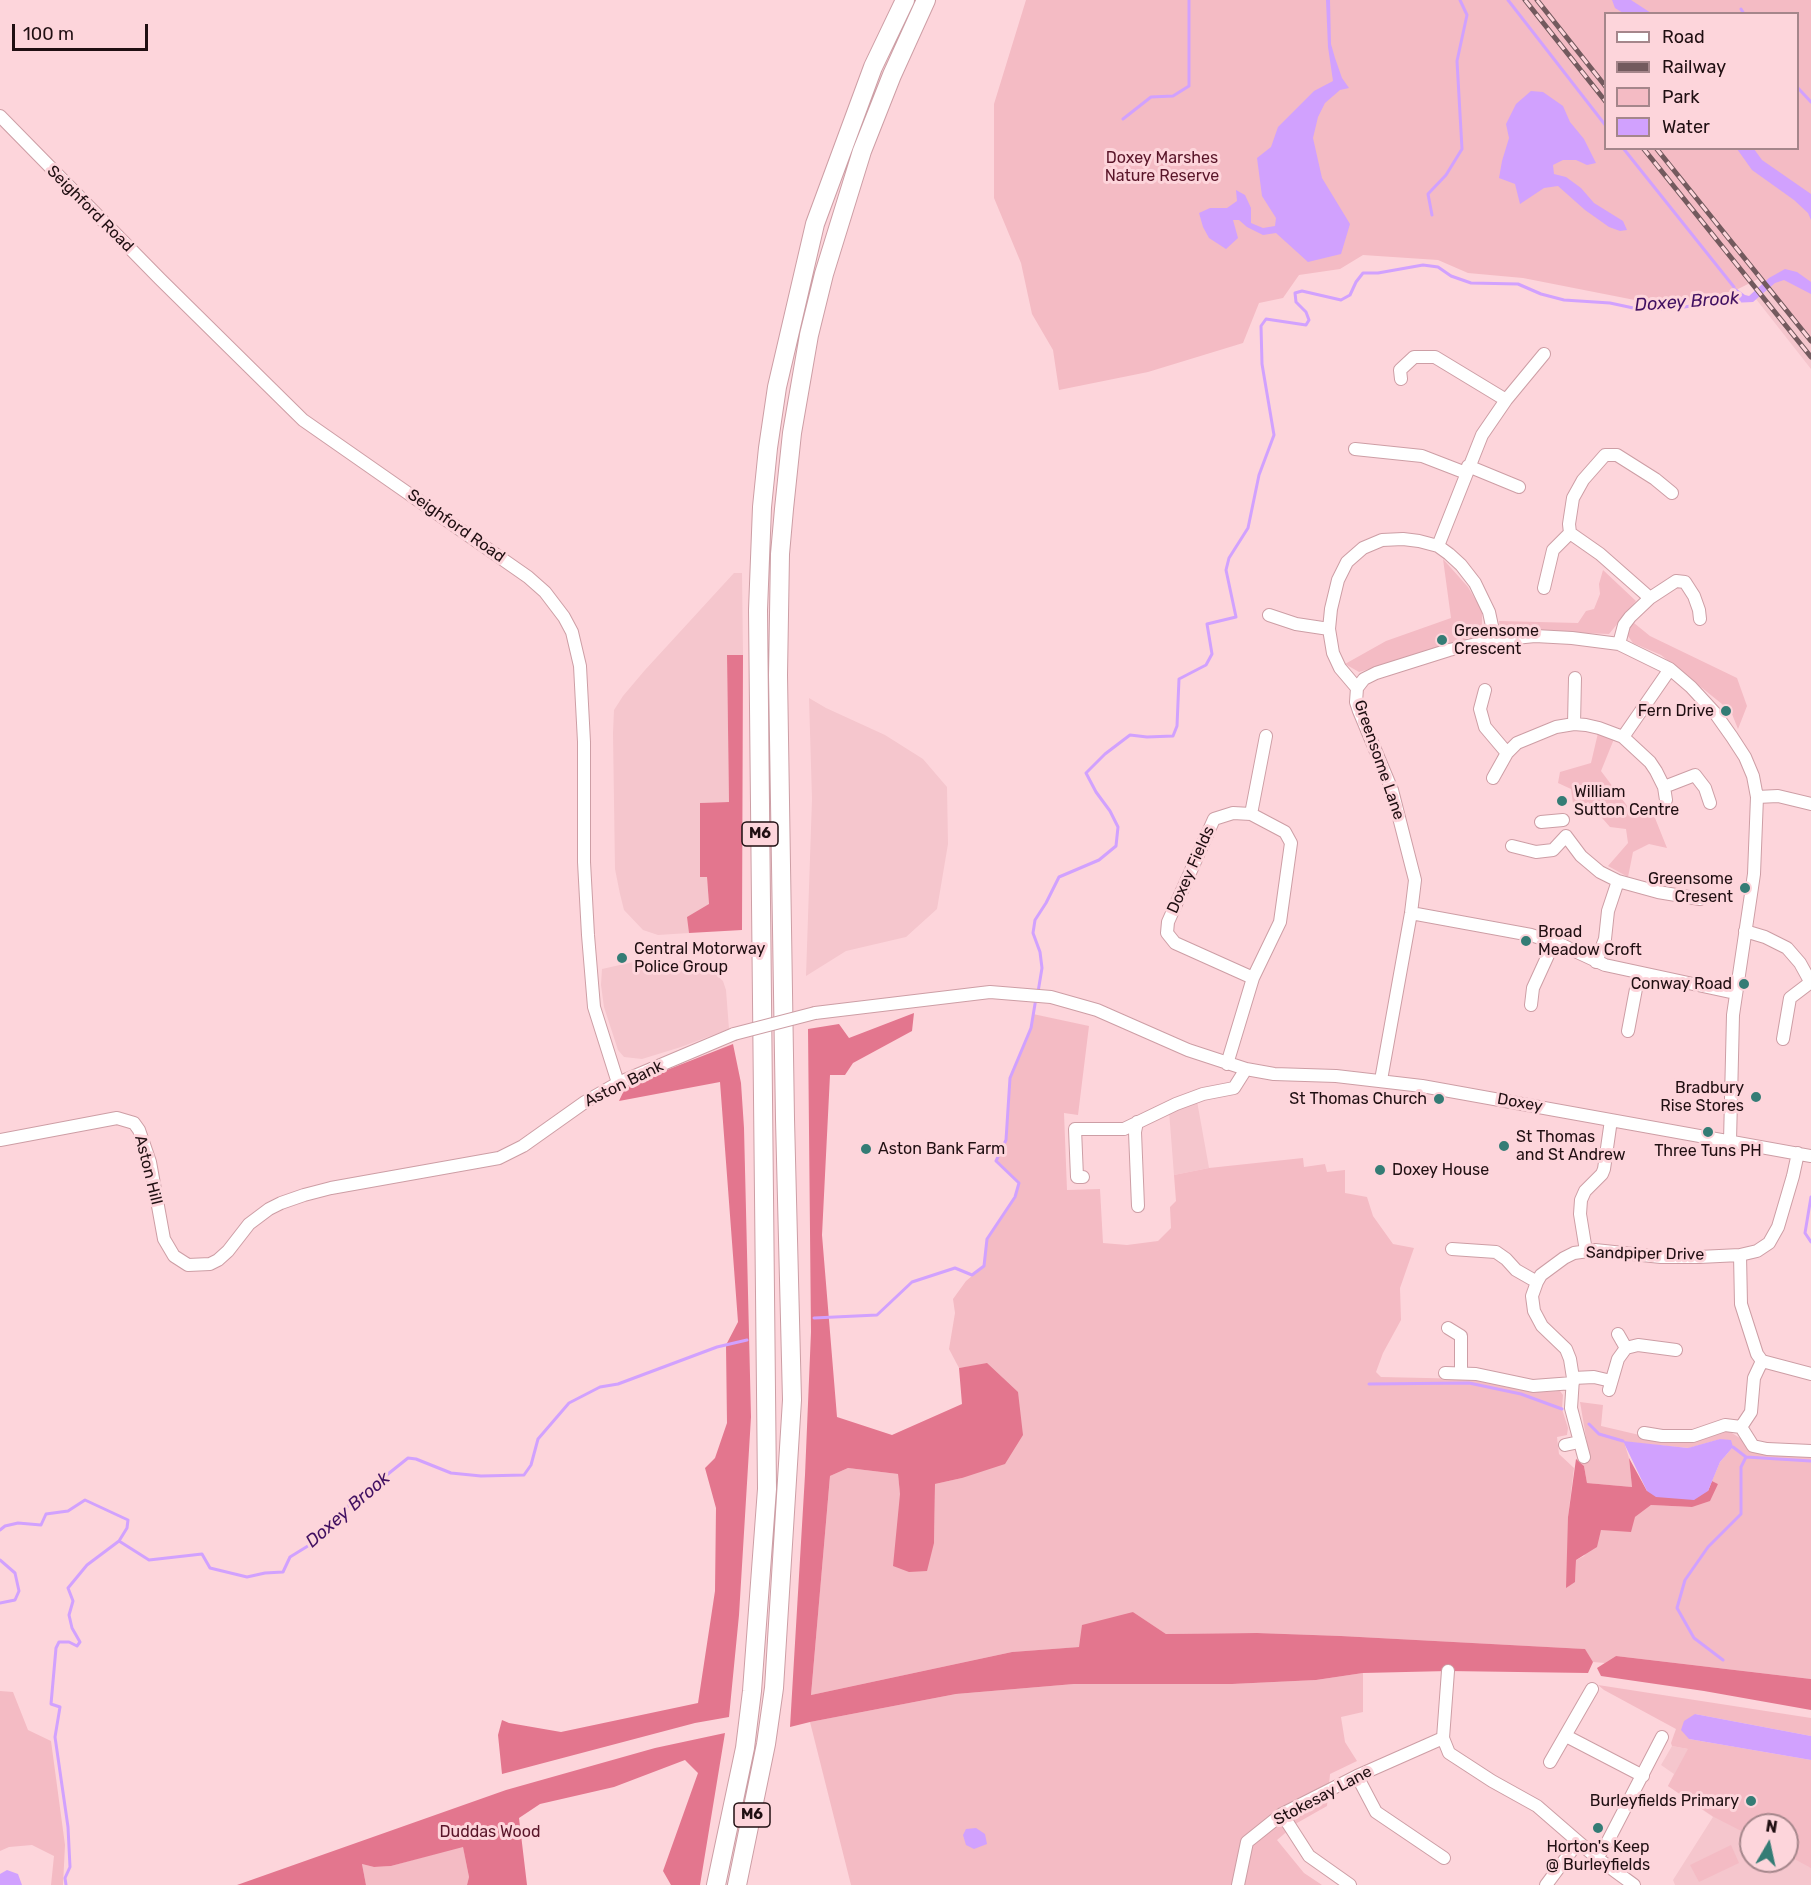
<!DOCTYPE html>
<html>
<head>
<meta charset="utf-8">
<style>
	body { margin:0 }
	#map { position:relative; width:1811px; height:1885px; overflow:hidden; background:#fdd5db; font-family:Rubik,sans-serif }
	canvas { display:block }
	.legend { position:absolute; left:1604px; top:12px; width:195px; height:138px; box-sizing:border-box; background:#fdd5db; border:2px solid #a5868b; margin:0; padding:8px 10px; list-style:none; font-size:18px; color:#200f12 }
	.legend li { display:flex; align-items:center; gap:12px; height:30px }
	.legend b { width:30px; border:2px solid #a5868b }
	.north { position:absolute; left:1739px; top:1813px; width:60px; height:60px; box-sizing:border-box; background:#fdd5db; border:2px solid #a5868b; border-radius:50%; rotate:9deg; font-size:16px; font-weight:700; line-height:24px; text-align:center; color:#200f12 }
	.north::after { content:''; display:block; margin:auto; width:21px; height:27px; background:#347c75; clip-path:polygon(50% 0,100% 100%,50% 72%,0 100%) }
	.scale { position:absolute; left:12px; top:24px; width:136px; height:27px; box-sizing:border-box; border:3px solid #200f12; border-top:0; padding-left:8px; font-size:18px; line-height:21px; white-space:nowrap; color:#200f12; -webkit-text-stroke:4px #fdd5db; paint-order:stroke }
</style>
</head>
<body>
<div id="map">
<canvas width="1811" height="1885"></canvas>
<ul class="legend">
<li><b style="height:8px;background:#fff"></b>Road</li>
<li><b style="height:8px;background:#735a5e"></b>Railway</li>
<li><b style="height:16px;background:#f4bbc4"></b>Park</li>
<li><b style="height:16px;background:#d1a1fe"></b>Water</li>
</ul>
<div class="north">N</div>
<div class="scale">100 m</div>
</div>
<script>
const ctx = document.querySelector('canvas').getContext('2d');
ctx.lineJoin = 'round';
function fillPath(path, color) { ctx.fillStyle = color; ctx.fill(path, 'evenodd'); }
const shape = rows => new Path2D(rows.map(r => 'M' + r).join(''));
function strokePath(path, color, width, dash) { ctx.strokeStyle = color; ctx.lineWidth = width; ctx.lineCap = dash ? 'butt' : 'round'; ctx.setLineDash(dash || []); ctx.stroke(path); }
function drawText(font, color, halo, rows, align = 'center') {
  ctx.font = font + ' Rubik,sans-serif'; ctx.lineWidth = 6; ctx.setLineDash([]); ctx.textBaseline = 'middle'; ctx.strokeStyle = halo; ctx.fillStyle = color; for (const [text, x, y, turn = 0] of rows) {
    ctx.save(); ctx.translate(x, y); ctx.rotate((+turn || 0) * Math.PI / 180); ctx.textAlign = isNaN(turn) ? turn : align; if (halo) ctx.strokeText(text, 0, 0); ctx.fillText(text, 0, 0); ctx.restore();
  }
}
fillPath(shape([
	[1775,283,1811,325,1811,369,1756,299],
	[734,573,742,573,743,655,727,656,729,802,701,803,701,877,707,877,709,905,688,917,689,933,658,935,643,930,624,910,620,894,615,869,613,733,614,710,623,696,645,670],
	[809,698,826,708,885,735,923,759,947,787,948,844,937,909,906,937,846,951,806,976,812,799],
	[642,960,703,962,723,981,726,990,729,1029,681,1047,642,1059,624,1057,618,1050,604,1007,601,985,602,969],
	[1197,1101,1209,1168,1174,1175,1169,1111],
	[1672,1746,1811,1772,1811,1885,1675,1885,1673,1880,1713,1817,1668,1786,1674,1774,1661,1765],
	[1751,1825,1787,1825,1787,1861,1751,1861]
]), '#f5c6cd');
fillPath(shape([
	[1026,0,1811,0,1811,345,1758,279,1734,291,1692,300,1650,303,1523,278,1468,273,1438,260,1363,255,1340,269,1299,275,1283,298,1259,303,1243,343,1148,372,1059,390,1053,350,1032,314,1021,263,994,198,994,104],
	[1606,14,1798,14,1798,148,1606,148],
	[1443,559,1468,587,1482,611,1482,636,1359,672,1345,664,1386,641,1451,618],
	[1603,570,1636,601,1609,634,1500,630,1499,621,1578,623,1586,611,1594,609,1600,594,1599,584],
	[1634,623,1650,636,1737,678,1747,706,1738,729,1732,714,1722,704,1661,655,1633,643,1628,636,1629,627],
	[1598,733,1614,739,1601,771,1628,807,1640,815,1653,813,1667,848,1649,844,1633,852,1628,877,1608,866,1628,843,1626,829,1610,827,1588,802,1574,811,1571,789,1558,783,1560,772,1591,763],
	[1033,1014,1089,1026,1078,1115,1064,1113,1067,1190,1100,1189,1103,1243,1127,1245,1158,1241,1171,1228,1170,1207,1176,1201,1174,1175,1209,1168,1303,1158,1304,1167,1325,1164,1327,1172,1345,1170,1345,1193,1367,1197,1373,1216,1393,1244,1414,1248,1400,1288,1401,1320,1383,1353,1376,1372,1381,1377,1471,1379,1538,1392,1560,1391,1563,1395,1562,1409,1568,1428,1567,1435,1557,1437,1559,1454,1574,1468,1568,1517,1575,1582,1576,1560,1584,1556,1601,1530,1635,1517,1651,1505,1692,1507,1718,1484,1712,1481,1720,1462,1733,1447,1721,1439,1689,1448,1624,1442,1629,1458,1632,1487,1587,1483,1584,1466,1576,1459,1589,1455,1580,1402,1603,1405,1601,1426,1648,1437,1724,1428,1743,1440,1811,1454,1811,1679,1616,1656,1605,1663,1593,1662,1584,1649,1341,1636,1257,1633,1166,1634,1133,1612,1080,1647,1012,1652,811,1695,830,1476,848,1468,898,1474,900,1493,934,1543,935,1484,962,1478,987,1364,959,1368,949,1349,955,1313,953,1299,966,1281,984,1266,987,1239,1015,1197,1019,1183,996,1161,1006,1140,1010,1078,1031,1028],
	[1363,1673,1363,1712,1341,1717,1345,1742,1357,1761,1330,1774,1327,1806,1297,1823,1277,1840,1304,1873,1322,1885,851,1885,810,1722,956,1694,1074,1684,1232,1684,1316,1680],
	[1598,1685,1811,1718,1811,1736,1695,1714,1689,1739,1811,1760,1811,1868,1787,1855,1787,1825,1751,1825,1751,1836,1714,1817,1668,1786,1688,1749,1672,1746,1671,1743,1676,1729,1604,1690],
	[0,1691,13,1692,28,1730,51,1741,65,1845,63,1885,51,1885,54,1856,32,1845,9,1847,0,1851],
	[1731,1845,1739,1863,1699,1882,1690,1865],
	[463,1846,469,1877,467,1885,366,1885,362,1864,374,1867,391,1866]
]), '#f4bbc4');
fillPath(shape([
	[727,655,743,655,742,930,689,933,687,917,709,904,707,877,700,877,700,803,729,802],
	[914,1013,912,1031,853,1063,845,1075,830,1075,822,1235,837,1417,892,1435,962,1404,959,1368,987,1363,1018,1392,1023,1435,1005,1464,962,1478,935,1484,934,1543,927,1571,909,1572,893,1566,900,1494,898,1474,848,1468,830,1476,811,1695,1012,1652,1079,1647,1082,1625,1133,1612,1166,1634,1257,1633,1341,1636,1585,1649,1593,1662,1588,1673,1448,1671,1363,1673,1316,1680,1232,1684,1074,1684,956,1694,810,1722,790,1727,805,1475,811,1332,808,1029,839,1024,849,1038],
	[733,1044,741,1083,744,1128,751,1417,739,1615,729,1717,695,1723,502,1774,498,1735,502,1720,509,1723,561,1732,698,1703,715,1591,716,1508,705,1468,715,1458,727,1423,726,1345,738,1322,720,1082,619,1101,626,1086],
	[1629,1458,1647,1491,1708,1491,1712,1481,1718,1484,1710,1501,1692,1507,1651,1505,1635,1517,1631,1532,1601,1530,1597,1547,1576,1560,1575,1582,1566,1588,1568,1517,1576,1459,1584,1466,1587,1483,1632,1487],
	[1616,1656,1811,1679,1811,1710,1704,1691,1601,1676,1597,1668],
	[725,1733,700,1885,671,1885,663,1871,698,1773,685,1760,614,1787,540,1804,519,1818,527,1885,467,1885,469,1877,463,1847,391,1866,374,1867,362,1864,366,1885,237,1885,506,1790,655,1748]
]), '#e3768e');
fillPath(shape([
	[1326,0,1330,0,1331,44,1335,58,1342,78,1349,88,1340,90,1325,103,1318,117,1313,138,1322,178,1350,224,1341,254,1308,262,1276,233,1263,235,1247,227,1239,220,1233,220,1238,238,1226,249,1209,238,1203,227,1199,213,1210,208,1227,208,1237,201,1236,190,1245,195,1251,208,1251,223,1263,228,1275,226,1276,218,1262,196,1257,158,1271,147,1278,127,1314,91,1333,81,1328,47],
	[1612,0,1631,0,1651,13,1623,13,1615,8],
	[1531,91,1543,92,1563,106,1570,122,1584,139,1596,163,1587,165,1576,160,1563,160,1553,165,1554,174,1566,177,1581,188,1594,203,1623,221,1627,230,1620,231,1609,227,1585,210,1558,186,1544,188,1520,204,1515,184,1499,178,1502,161,1509,138,1506,124,1516,104],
	[1737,149,1754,149,1762,160,1811,194,1811,220,1808,213,1794,200,1752,170],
	[1785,269,1797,272,1811,282,1811,294,1784,280,1775,283,1753,302,1709,304,1734,299,1737,295,1733,286,1745,295,1749,296,1769,278],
	[1720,1439,1731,1440,1733,1447,1720,1462,1708,1491,1694,1500,1656,1497,1647,1491,1623,1441,1688,1448],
	[1695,1714,1811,1736,1811,1760,1689,1739,1681,1730,1684,1721],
	[976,1828,985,1834,987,1844,974,1849,966,1845,963,1835,966,1829],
	[7,1870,18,1874,22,1885,0,1885,0,1874]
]), '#d1a1fe');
strokePath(shape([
	[1508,0,1606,126],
	[1741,9,1744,14],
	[1798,88,1811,102],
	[1123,119,1151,97,1173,96,1189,86,1189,0],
	[1623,148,1734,287],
	[1432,215,1428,194,1446,175,1462,149,1457,61,1467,15,1460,0],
	[1038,992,1042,968,1040,952,1033,933,1035,920,1046,903,1059,877,1099,860,1116,846,1118,827,1110,811,1096,792,1086,773,1105,754,1130,735,1147,737,1173,736,1177,726,1179,679,1206,665,1212,654,1207,624,1236,617,1226,570,1229,558,1248,528,1259,475,1274,435,1262,364,1261,326,1266,319,1306,325,1309,320,1306,312,1296,302,1295,293,1302,291,1341,300,1350,295,1356,282,1363,273,1378,273,1423,265,1438,267,1451,276,1471,283,1518,284,1541,294,1564,300,1610,303,1638,309,1670,309,1712,303],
	[1811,1197,1805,1233,1811,1242],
	[814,1318,877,1315,912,1282,955,1268,972,1275,984,1266,987,1239,1015,1197,1019,1183,996,1161,1006,1140,1010,1078,1031,1028,1036,998],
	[1369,1384,1469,1383,1521,1394,1562,1409],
	[1589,1424,1599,1434,1623,1441],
	[1733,1447,1746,1457,1811,1461],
	[0,1530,5,1526,18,1523,41,1525,46,1514,68,1511,85,1500,128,1520,127,1528,119,1541,149,1560,202,1554,210,1568,247,1577,265,1573,283,1572,290,1557,316,1541,328,1522,408,1458,416,1459,451,1473,481,1476,524,1475,531,1465,538,1439,569,1403,600,1387,618,1384,717,1347,747,1340],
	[0,1560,15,1573,19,1591,15,1600,0,1603],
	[1723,1660,1694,1638,1677,1608,1685,1580,1708,1547,1741,1514,1741,1467,1746,1457],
	[66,1885,65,1878,70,1867,68,1827,55,1737,60,1707,51,1704,56,1648,59,1642,69,1642,77,1646,80,1642,72,1628,69,1615,73,1601,68,1588,87,1565,119,1541]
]), '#d1a1fe', 3);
const minor = shape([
	[0,116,160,279,303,420,528,577,545,592,564,617,572,632,580,666,584,742,584,862,588,935,594,1007,618,1083],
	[1401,379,1400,370,1414,357,1435,357,1506,400],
	[1355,449,1422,456,1466,473],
	[1468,466,1519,487],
	[1438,546,1482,435,1506,400,1544,354],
	[1544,588,1553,550,1570,533],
	[1650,598,1600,554,1570,533,1569,524,1573,498,1583,480,1605,455,1617,455,1655,479,1672,493],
	[1269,615,1296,624,1329,629],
	[1619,644,1624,625,1630,617,1650,598,1676,581,1685,582,1694,596,1699,610,1700,619],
	[1357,688,1340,668,1333,653,1329,629,1331,609,1338,580,1347,562,1363,548,1382,540,1403,539,1419,541,1438,546,1449,554,1461,565,1475,583,1489,612,1495,640],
	[1485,690,1480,709,1485,727,1507,753],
	[1574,724,1575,678],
	[1623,737,1650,762,1656,771,1664,787,1666,800],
	[1493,778,1507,753,1517,743,1556,727,1574,724,1586,725,1599,728,1623,737,1670,669],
	[1664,787,1695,775,1705,788,1710,803],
	[1757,797,1778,796,1811,804],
	[1251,814,1233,813,1214,819,1168,922,1167,933,1175,943,1253,978],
	[1541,822,1563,820],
	[1512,846,1536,852,1553,850,1566,836,1581,856,1600,872,1618,881,1608,911,1605,939,1596,962],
	[1618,881,1658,892,1700,899],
	[1411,913,1531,935,1562,945,1605,965,1735,993],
	[1745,931,1765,937,1787,948,1800,963,1811,983],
	[1531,1005,1533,988,1554,942],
	[815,1013,990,992,1051,997,1097,1010,1188,1050,1246,1069,1274,1074,1336,1076,1422,1086,1811,1156],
	[1628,1031,1639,973],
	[1783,1039,1790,998,1811,982],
	[1227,1064,1253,978,1280,922,1291,843,1285,832,1251,814,1266,736],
	[1381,1080,1411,913,1415,880,1392,790,1359,711,1356,702,1357,688,1364,679,1376,673,1449,650,1495,640,1535,636,1572,638,1619,644,1670,669,1691,687,1715,713,1732,737,1745,757,1753,776,1757,797,1754,874,1733,1015,1730,1141],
	[1137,1122,1135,1132,1138,1206],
	[0,1140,117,1118,134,1123,139,1130,150,1162,164,1239,174,1256,188,1265,210,1264,218,1260,228,1251,249,1224,269,1209,281,1203,304,1195,331,1188,499,1158,523,1146,585,1102,618,1083,734,1034],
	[1083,1177,1077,1177,1075,1129,1124,1129,1176,1104,1203,1094,1234,1088,1246,1069],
	[1452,1249,1496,1252,1506,1259,1516,1270,1537,1282],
	[1586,1251,1580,1214,1581,1200,1585,1191,1602,1174,1604,1169,1611,1120],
	[1740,1255,1741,1304,1757,1354,1762,1361,1754,1378,1751,1412,1741,1427],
	[1448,1328,1461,1336,1461,1373],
	[1618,1334,1626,1348],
	[1762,1361,1811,1374],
	[1445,1373,1476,1374,1533,1386,1573,1383],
	[1573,1378,1594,1377,1611,1381],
	[1609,1390,1618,1359,1626,1348,1638,1345,1676,1350],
	[1644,1433,1662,1436,1693,1436,1725,1425,1741,1427,1753,1446,1767,1449,1811,1451],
	[1565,1445,1579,1442],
	[1584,1457,1571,1408,1573,1378,1570,1359,1566,1349,1542,1326,1534,1311,1532,1296,1537,1282,1541,1275,1564,1258,1574,1253,1595,1250,1661,1257,1699,1257,1740,1255,1757,1251,1769,1243,1778,1227,1793,1176,1798,1153],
	[1448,1671,1443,1738,1449,1753,1492,1781,1537,1806,1597,1858,1634,1885],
	[1566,1736,1643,1776],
	[1550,1762,1592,1689],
	[1357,1776,1376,1812,1444,1858],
	[1282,1814,1309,1856,1350,1885],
	[1597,1858,1608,1841,1662,1737],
	[1238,1885,1247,1842,1282,1814,1357,1776,1443,1738],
	[1546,1885,1578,1842]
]);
const highway = shape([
	[716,1885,745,1748,752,1691,767,1489,758,610,762,507,768,448,777,387,815,224,873,67,905,0],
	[737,1885,766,1744,774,1688,792,1400,785,1119,778,675,780,554,784,509,792,433,809,335,824,274,862,151,892,75,926,0]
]);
strokePath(minor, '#cd9ea5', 14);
strokePath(highway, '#cd9ea5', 20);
strokePath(minor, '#fff', 12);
strokePath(highway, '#fff', 18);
const rail = shape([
	[1525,0,1606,102],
	[1537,0,1606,87],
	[1643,148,1811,357],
	[1656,148,1811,341]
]);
strokePath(rail, '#735a5e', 5);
strokePath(rail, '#fdd5db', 3, [9]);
const minorBridge = shape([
	[734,1034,815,1013]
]);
strokePath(minorBridge, '#cd9ea5', 14, []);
strokePath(minorBridge, '#fff', 12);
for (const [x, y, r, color] of [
	[1442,640,6,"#347c75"],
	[1726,711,6,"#347c75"],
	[1562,801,6,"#347c75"],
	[1745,888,6,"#347c75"],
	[1526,941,6,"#347c75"],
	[622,958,6,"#347c75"],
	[1744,984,6,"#347c75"],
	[1756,1097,6,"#347c75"],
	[1439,1099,6,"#347c75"],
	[1708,1132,6,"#347c75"],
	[1504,1146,6,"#347c75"],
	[866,1149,6,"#347c75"],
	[1380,1170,6,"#347c75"],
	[1751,1801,6,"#347c75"],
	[1598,1828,6,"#347c75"]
]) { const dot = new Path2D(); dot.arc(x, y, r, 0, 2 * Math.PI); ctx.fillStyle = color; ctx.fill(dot); strokePath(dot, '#fdd5db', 2); }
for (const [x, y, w] of [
	[760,834,36],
	[752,1815,36]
]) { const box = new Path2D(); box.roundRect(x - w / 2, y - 12, w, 24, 4.5); ctx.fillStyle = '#fdd5db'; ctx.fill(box); strokePath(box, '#200f12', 1.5); }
drawText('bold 15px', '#200f12', null, [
	["M6",760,834],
	["M6",752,1815]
]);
drawText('16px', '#591529', '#fdd5db', [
	["Doxey Marshes",1162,158],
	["Nature Reserve",1162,176],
	["Duddas Wood",490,1832]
]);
drawText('16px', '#200f12', '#fdd5db', [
	["Seighford Road",90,209,45],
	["Seighford Road",456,526,35],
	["Greensome Lane",1379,760,71],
	["Doxey Fields",1191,870,-66],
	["Aston Bank",624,1084,-26],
	["Doxey",1520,1103,10],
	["Aston Hill",148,1170,76],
	["Sandpiper Drive",1645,1254,1],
	["Stokesay Lane",1323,1796,-28]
]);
drawText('16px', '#200f12', '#fdd5db', [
	["Greensome",1454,631],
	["Crescent",1454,649],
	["Fern Drive",1714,711,"right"],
	["William",1574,792],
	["Sutton Centre",1574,810],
	["Greensome",1733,879,"right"],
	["Cresent",1733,897,"right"],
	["Broad",1538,932],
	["Meadow Croft",1538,950],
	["Central Motorway",634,949],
	["Police Group",634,967],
	["Conway Road",1732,984,"right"],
	["Bradbury",1744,1088,"right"],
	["Rise Stores",1744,1106,"right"],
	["St Thomas Church",1427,1099,"right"],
	["St Thomas",1516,1137],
	["and St Andrew",1516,1155],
	["Aston Bank Farm",878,1149],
	["Three Tuns PH",1708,1151,"center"],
	["Doxey House",1392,1170],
	["Burleyfields Primary",1739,1801,"right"],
	["Horton's Keep",1598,1847,"center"],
	["@ Burleyfields",1598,1865,"center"]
], 'left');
drawText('italic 18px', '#411061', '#fdd5db', [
	["Doxey Brook",1687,302,-4],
	["Doxey Brook",348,1510,-41]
]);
</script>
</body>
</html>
